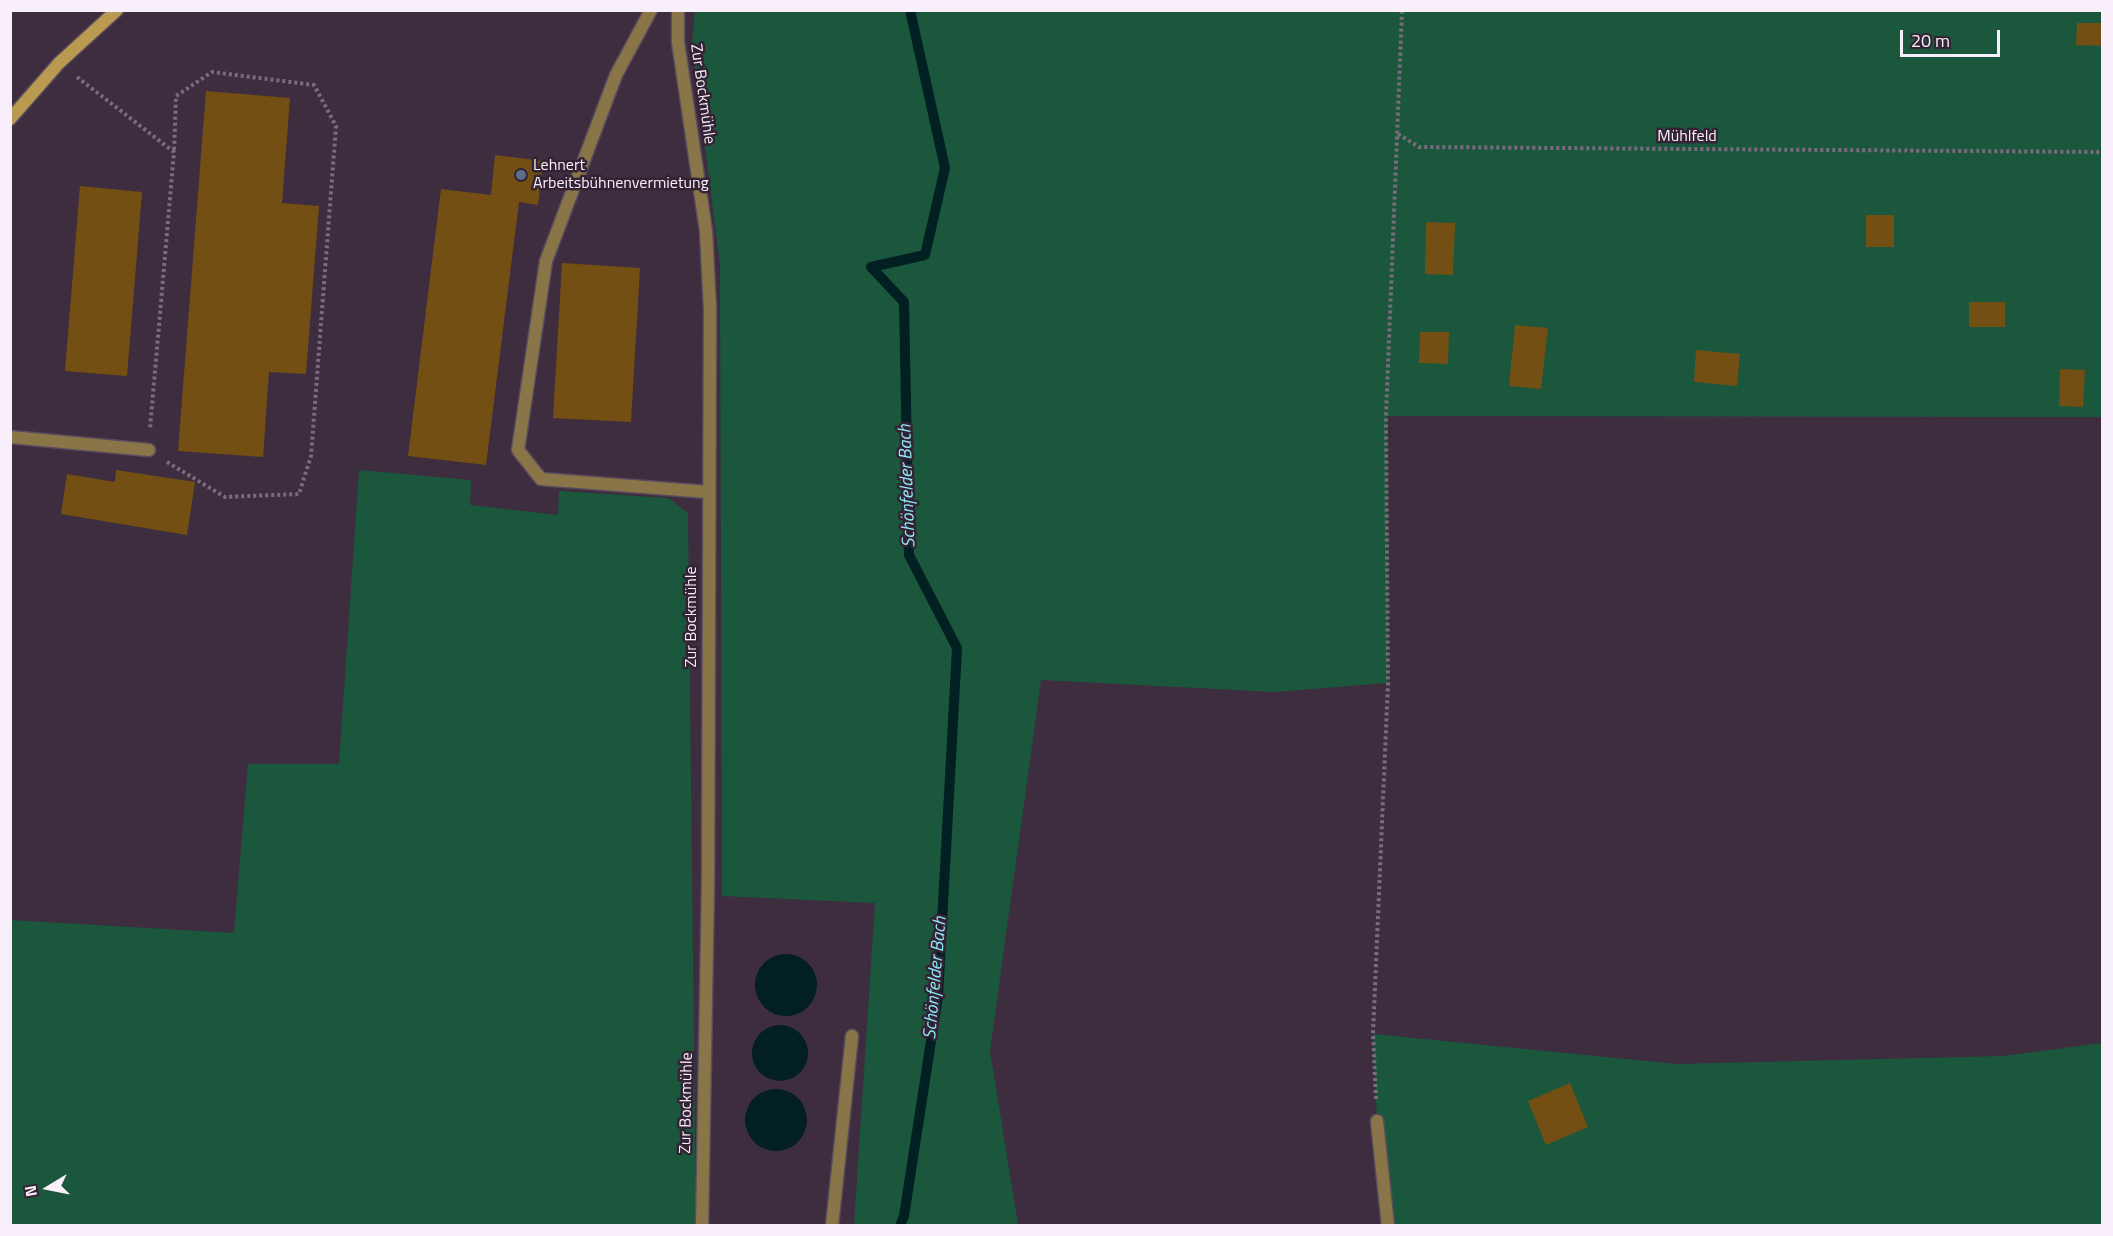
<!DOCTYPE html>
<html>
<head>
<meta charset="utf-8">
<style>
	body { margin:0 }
	#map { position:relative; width:2113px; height:1236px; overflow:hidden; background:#3d2d3f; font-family:"Titillium Web",sans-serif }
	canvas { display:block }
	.frame { position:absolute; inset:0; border:12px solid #f9effa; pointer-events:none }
	.north { position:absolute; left:18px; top:1158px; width:60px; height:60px; -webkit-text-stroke:4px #332334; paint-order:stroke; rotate:260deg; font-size:16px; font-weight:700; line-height:24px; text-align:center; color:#f9effa }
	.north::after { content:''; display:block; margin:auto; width:21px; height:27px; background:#f9effa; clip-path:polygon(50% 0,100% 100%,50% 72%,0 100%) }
	.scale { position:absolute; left:1900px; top:30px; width:100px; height:27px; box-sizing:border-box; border:3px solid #f9effa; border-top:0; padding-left:8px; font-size:18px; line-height:21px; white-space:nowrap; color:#f9effa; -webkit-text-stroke:4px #332334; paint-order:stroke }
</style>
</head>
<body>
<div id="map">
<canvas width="2113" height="1236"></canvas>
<div class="frame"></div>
<div class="north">N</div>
<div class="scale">20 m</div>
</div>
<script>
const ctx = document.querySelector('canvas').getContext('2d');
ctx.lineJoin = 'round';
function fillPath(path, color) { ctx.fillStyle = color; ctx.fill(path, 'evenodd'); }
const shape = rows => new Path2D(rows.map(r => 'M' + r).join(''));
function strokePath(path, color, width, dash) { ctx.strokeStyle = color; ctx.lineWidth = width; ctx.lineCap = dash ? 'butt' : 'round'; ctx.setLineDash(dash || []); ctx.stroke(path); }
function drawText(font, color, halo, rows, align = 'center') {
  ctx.font = font + ' "Titillium Web",sans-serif'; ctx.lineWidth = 5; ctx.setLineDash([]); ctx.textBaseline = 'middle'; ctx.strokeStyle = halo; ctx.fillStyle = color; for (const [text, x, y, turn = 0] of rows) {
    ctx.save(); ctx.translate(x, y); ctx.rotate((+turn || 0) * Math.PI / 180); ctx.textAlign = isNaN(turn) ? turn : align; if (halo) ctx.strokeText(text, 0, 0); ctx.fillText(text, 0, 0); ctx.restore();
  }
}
fillPath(shape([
	[695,11,2102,11,2102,417,1387,416,1388,683,1274,692,1041,680,990,1051,1018,1225,854,1225,875,903,722,896,720,265,692,43],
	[359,470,471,480,470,505,558,515,559,491,668,498,688,513,696,1225,11,1225,10,920,234,933,248,764,339,764],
	[1373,1034,1677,1064,2003,1056,2102,1043,2102,1225,1388,1225,1377,1121]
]), '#1a573d');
fillPath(shape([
	'755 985a31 31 0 1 1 62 0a31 31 0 1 1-62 0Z',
	'752 1053a28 28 0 1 1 56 0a28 28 0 1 1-56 0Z',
	'745 1120a31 31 0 1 1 62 0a31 31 0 1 1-62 0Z'
]), '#021f22');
strokePath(shape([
	[900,1226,904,1216,938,996,957,648,909,555,904,302,871,267,925,255,945,168,910,10]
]), '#021f22', 10);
fillPath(shape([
	[2077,23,2102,23,2102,46,2076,45],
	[206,91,290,98,282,203,319,206,306,374,269,372,263,457,178,451],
	[495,155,543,161,538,205,519,202,486,465,408,456,441,189,491,195],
	[80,186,142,192,127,376,65,371],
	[1866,215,1894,215,1894,247,1866,247],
	[1426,222,1455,223,1453,275,1425,274],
	[562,263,640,268,631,422,553,418],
	[1969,302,2005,302,2005,327,1969,327],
	[1515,325,1548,328,1541,389,1509,386],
	[1420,332,1449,332,1448,364,1419,363],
	[1696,350,1740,354,1737,386,1694,382],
	[2060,369,2085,370,2083,407,2059,406],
	[116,470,195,482,187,535,61,514,67,474,115,482],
	[1570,1083,1588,1127,1546,1145,1528,1101]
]), '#734f14');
const lane = shape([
	[651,10,616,75,546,261,518,450,541,479,708,492],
	[10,437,149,450],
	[1377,1121,1388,1226],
	[832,1226,852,1036]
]);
const street = shape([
	[678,10,678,42,706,231,710,309,708,883,702,1226]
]);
const secondary = shape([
	[10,119,59,63,117,10]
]);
strokePath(lane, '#5b4c5d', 15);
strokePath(street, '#5b4c5d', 15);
strokePath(secondary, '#5b4c5d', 15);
strokePath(shape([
	[77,77,174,152,150,429],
	[1398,134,1419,147,2102,152],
	[167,462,225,497,299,494,311,456,336,126,314,85,212,72,176,96,174,152],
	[1376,1099,1373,1034,1388,683,1386,416,1402,10]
]), '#7a6c7c', 4, [3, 3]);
strokePath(lane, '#8a7549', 12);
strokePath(street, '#8a7549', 12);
strokePath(secondary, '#ba9950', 12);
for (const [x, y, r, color] of [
	[521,175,6,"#5c6f8a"]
]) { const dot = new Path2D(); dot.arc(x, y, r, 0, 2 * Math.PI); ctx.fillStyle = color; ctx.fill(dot); strokePath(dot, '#332334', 2); }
drawText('16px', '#f9effa', '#332334', [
	["Zur Bockmühle",702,94,82],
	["Mühlfeld",1687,137],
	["Zur Bockmühle",692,617,-90],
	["Zur Bockmühle",687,1103,-89]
]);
drawText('16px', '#f9effa', '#332334', [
	["Lehnert",533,166],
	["Arbeitsbühnenvermietung",533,184]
], 'left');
drawText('italic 18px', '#8becf8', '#332334', [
	["Schönfelder Bach",908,486,-92],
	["Schönfelder Bach",936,978,-85]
]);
</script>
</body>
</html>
